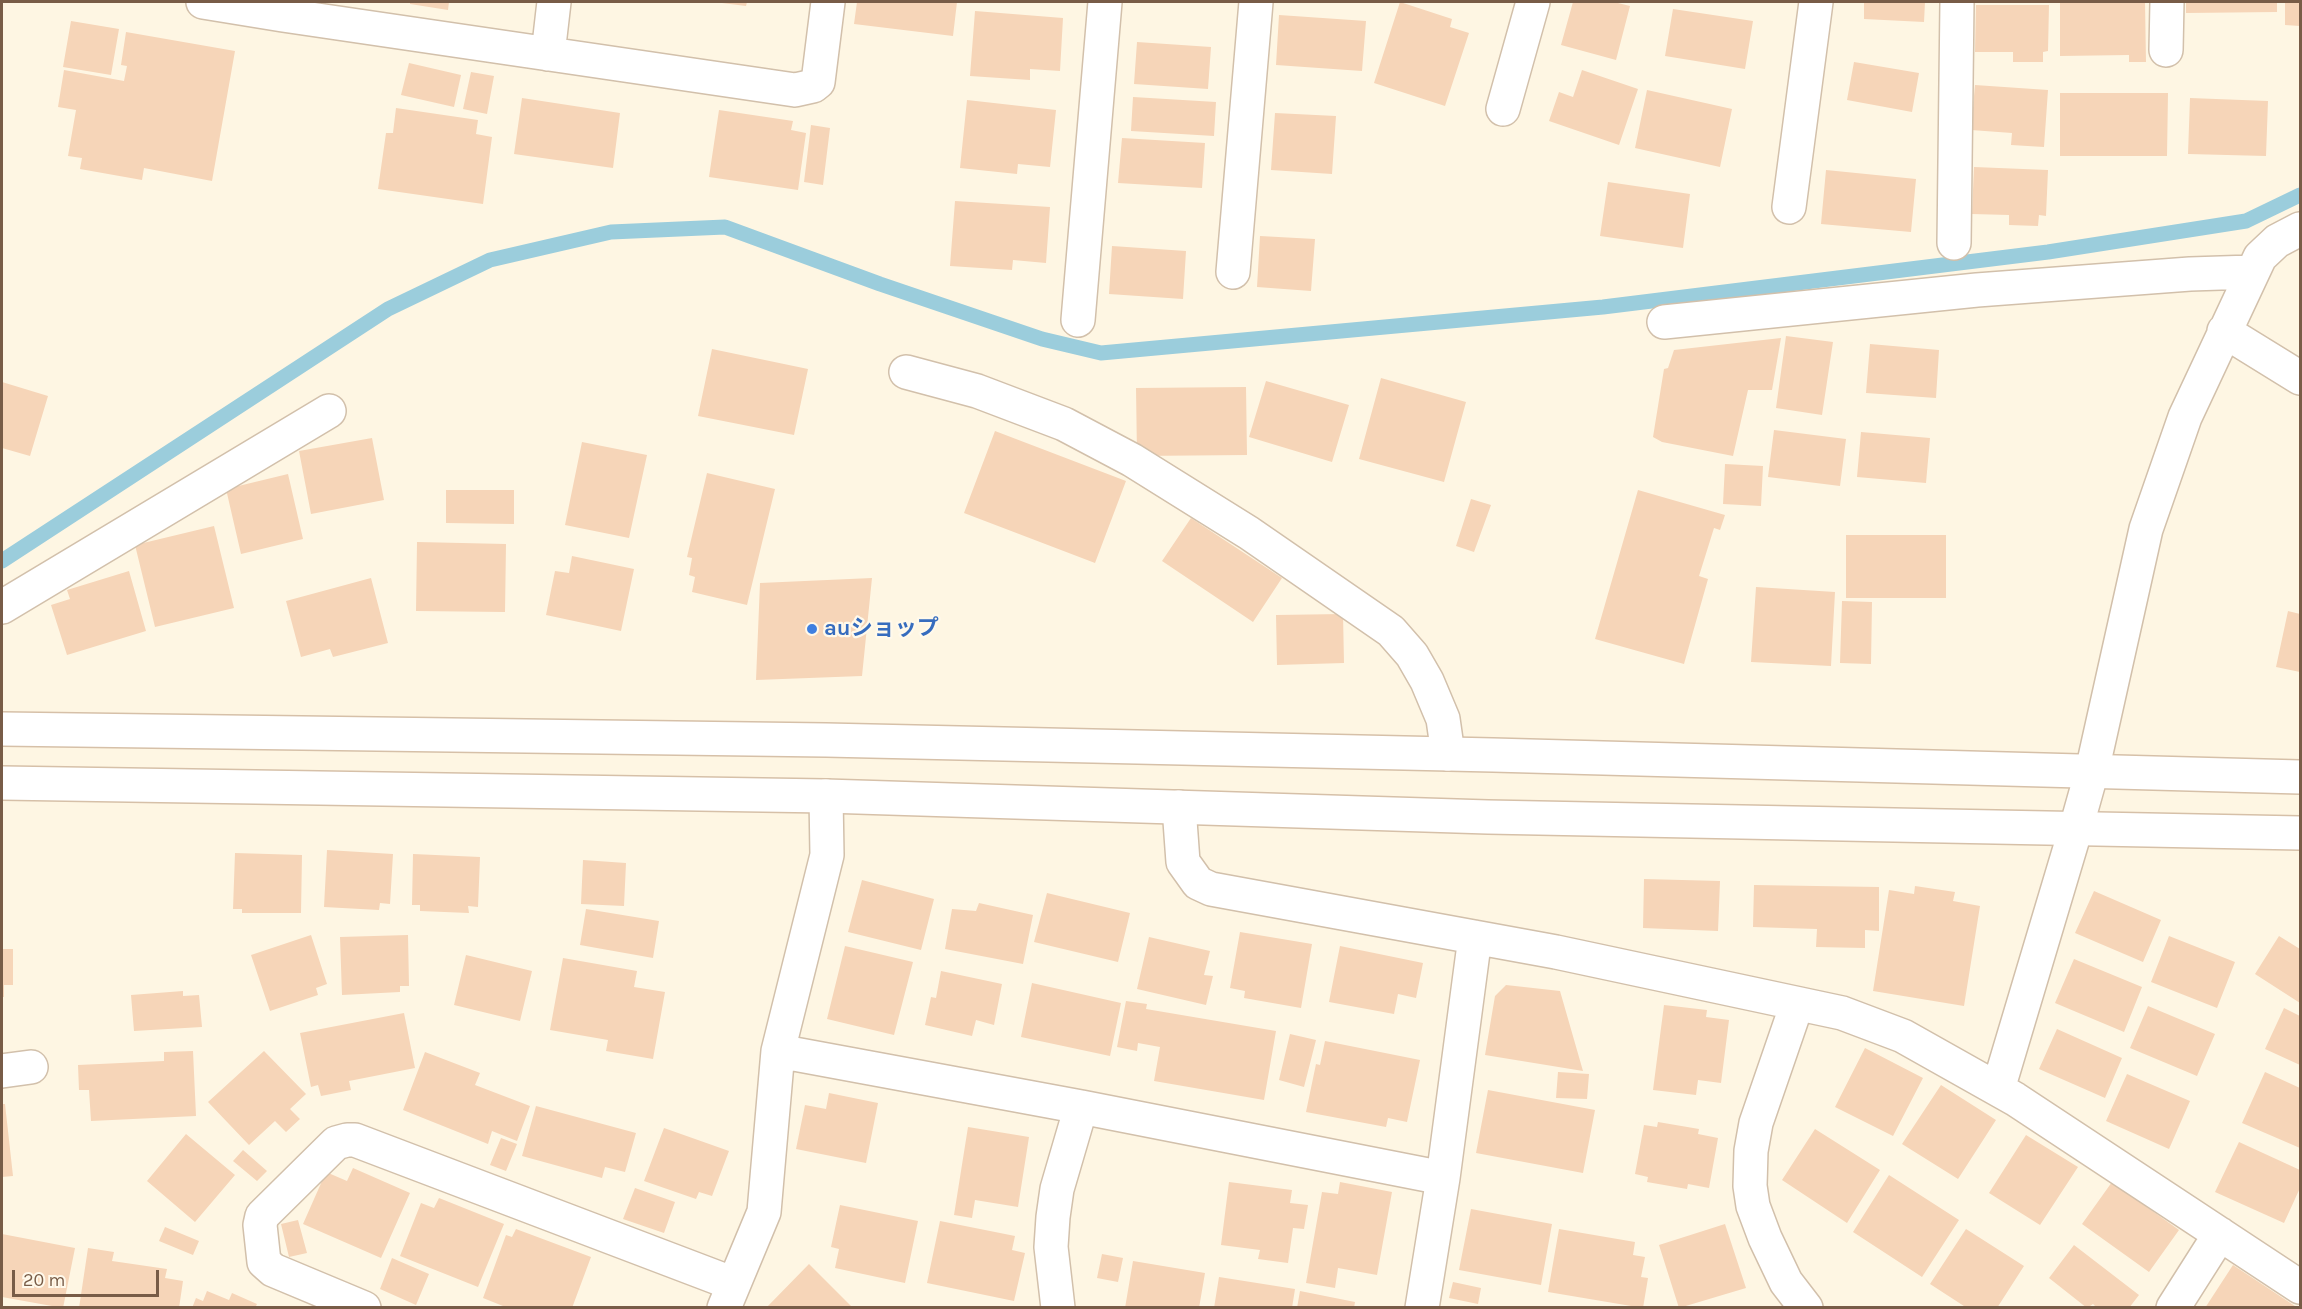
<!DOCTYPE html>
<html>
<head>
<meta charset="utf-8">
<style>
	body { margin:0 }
	#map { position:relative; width:2302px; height:1309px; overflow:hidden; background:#fef6e3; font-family:Karla,sans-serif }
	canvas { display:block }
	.frame { position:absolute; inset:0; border:3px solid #785c47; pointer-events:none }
	.scale { position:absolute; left:12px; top:1270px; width:147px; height:27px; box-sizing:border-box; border:3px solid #785c47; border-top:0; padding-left:8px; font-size:18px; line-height:21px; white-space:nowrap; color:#785c47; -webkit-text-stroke:4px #fff9eb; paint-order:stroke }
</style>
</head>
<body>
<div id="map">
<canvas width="2302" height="1309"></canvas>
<div class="frame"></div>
<div class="scale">20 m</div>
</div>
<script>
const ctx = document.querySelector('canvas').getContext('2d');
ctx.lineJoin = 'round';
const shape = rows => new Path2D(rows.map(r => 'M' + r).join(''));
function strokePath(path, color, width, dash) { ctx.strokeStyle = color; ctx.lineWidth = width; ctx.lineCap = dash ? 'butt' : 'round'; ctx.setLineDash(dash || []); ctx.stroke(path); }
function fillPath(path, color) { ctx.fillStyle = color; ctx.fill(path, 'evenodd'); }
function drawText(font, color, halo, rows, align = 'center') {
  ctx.font = font + ' Karla,"Noto Sans JP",sans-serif'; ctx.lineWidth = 4.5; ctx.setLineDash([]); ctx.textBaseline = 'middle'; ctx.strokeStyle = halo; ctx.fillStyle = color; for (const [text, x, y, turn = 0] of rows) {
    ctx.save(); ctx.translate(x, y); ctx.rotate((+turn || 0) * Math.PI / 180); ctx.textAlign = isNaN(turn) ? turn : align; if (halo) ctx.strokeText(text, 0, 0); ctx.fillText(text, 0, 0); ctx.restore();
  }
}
strokePath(shape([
	[2,561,388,309,490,260,611,232,725,227,880,284,1042,339,1101,353,1603,307,2048,252,2246,221,2300,195]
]), '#9bcddc', 15);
fillPath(shape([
	[410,2,449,2,448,10,410,4],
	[714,2,747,2,746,6],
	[857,2,957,2,953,36,854,24],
	[1400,2,1452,19,1450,27,1469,33,1445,106,1374,83],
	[1573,2,1614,2,1630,6,1616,60,1561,45],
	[1864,2,1925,2,1924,22,1864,19],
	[2060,2,2145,2,2146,62,2129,62,2129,55,2060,56],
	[2186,2,2277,2,2277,12,2186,13],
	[2285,2,2300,2,2300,26,2285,25],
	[1976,5,2049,5,2048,51,2043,52,2043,62,2013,62,2013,52,1975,52],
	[1673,9,1753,21,1745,69,1665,56],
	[975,11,1063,18,1060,71,1030,69,1030,80,970,76],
	[1279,15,1366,21,1362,71,1276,65],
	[71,21,119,29,111,75,63,67],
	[126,32,235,51,212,181,144,168,142,180,80,169,82,158,68,156,76,110,58,107,64,70,124,81,127,66,121,65],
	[1137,42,1211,47,1208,89,1134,84],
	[1854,62,1919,73,1912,112,1847,100],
	[409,63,461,75,454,107,401,95],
	[1582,70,1638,89,1619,145,1549,121,1559,92,1573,97],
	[471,72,494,76,487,114,463,109],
	[1975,85,2048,90,2044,147,2011,145,2012,133,1971,130],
	[1647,90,1732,109,1720,167,1635,148],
	[2060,93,2168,93,2167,156,2060,156],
	[1133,97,1216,102,1214,136,1131,131],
	[522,98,620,113,613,168,514,154],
	[2190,98,2268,101,2266,156,2188,154],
	[967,100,1056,110,1050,167,1018,164,1017,174,960,168],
	[396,108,478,120,476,134,492,137,483,204,378,189,386,133,393,133],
	[719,110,793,121,791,130,806,133,798,190,709,177],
	[1275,113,1336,116,1332,174,1271,170],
	[811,125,830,128,823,185,804,182],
	[1122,138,1205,143,1202,188,1118,183],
	[1974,167,2048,170,2046,216,2039,215,2038,226,2009,225,2009,215,1972,214],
	[1826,170,1916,179,1911,232,1821,224],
	[1608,182,1690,194,1683,248,1600,236],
	[955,201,1050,207,1046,263,1013,260,1012,270,950,266],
	[1260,236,1315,239,1311,291,1257,287],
	[1112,246,1186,251,1183,299,1109,294],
	[1786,336,1833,342,1822,415,1776,408],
	[1781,338,1772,390,1748,390,1733,456,1662,442,1653,437,1664,369,1668,368,1674,350],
	[1870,344,1939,350,1936,398,1866,393],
	[712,349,808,369,794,435,698,416],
	[1381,378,1466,402,1444,482,1359,459],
	[1266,381,1349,405,1332,462,1249,437],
	[2,382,48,396,30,456,2,448],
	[1246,387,1247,455,1137,456,1136,388],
	[1774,430,1846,439,1840,486,1768,477],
	[995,431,1126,481,1095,563,964,513],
	[1861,432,1930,438,1926,483,1857,477],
	[372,438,384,500,311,514,299,451],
	[582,442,647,455,629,538,565,525],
	[1725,464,1763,466,1761,506,1723,504],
	[707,473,775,489,747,605,692,592,695,577,689,575,692,558,687,557],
	[288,474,303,539,241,554,226,489],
	[446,490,514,490,514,524,446,523],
	[1638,490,1725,515,1720,530,1714,528,1699,576,1708,579,1684,664,1595,639],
	[1471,499,1491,505,1474,552,1456,546],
	[1191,518,1282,578,1253,622,1162,561],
	[214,526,234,608,155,627,135,545],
	[1846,535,1946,535,1946,598,1846,598],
	[417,542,506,544,505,612,416,611],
	[572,556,634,569,621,631,546,615,555,571,569,573],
	[129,571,146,631,67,655,51,605,70,599,67,590],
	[371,578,388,643,333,657,330,649,301,657,286,601],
	[872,578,862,676,756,680,760,583],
	[1756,587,1835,592,1831,666,1751,662],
	[1842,601,1872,602,1871,664,1840,663],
	[2288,611,2300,614,2300,672,2276,667],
	[1343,614,1344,663,1277,665,1276,615],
	[327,850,393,854,390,904,380,903,379,910,324,907],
	[235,853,302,855,301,913,242,913,242,909,233,909],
	[413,854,480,857,478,907,468,906,469,913,420,911,420,905,412,905],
	[583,860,626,863,624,906,581,904],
	[1644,879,1720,881,1718,931,1643,928],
	[862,880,934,899,921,950,848,932],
	[1754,885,1879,887,1879,931,1865,930,1865,948,1816,947,1817,929,1753,927],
	[1915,886,1955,892,1953,901,1980,906,1964,1006,1873,991,1889,890,1914,894],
	[2094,891,2161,920,2143,962,2075,933],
	[1047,893,1130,913,1118,962,1034,942],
	[979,903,1033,915,1023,964,945,949,952,909,976,911],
	[586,909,659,921,653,958,580,945],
	[1240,932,1312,944,1301,1008,1244,998,1245,991,1230,988],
	[311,935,327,984,316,988,318,995,270,1011,251,955],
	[408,935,409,986,400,986,400,992,342,995,340,937],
	[2169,936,2235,962,2217,1008,2151,982],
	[2279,936,2300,949,2300,1003,2255,974],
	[1149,937,1210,951,1204,975,1213,976,1206,1005,1137,989],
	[845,946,913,962,894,1035,827,1019],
	[1340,946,1423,963,1416,998,1398,994,1394,1014,1329,1002],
	[2,949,13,949,13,985,4,985,4,997,2,997],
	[466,955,532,971,520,1021,454,1005],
	[563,958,637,971,634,987,665,992,653,1059,606,1051,608,1040,550,1030],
	[2074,959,2142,987,2124,1032,2055,1003],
	[941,971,1002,984,994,1025,976,1020,972,1036,925,1025,931,997,936,998],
	[1032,983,1121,1003,1110,1056,1021,1037],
	[1506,985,1560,991,1583,1071,1485,1055,1495,996],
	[183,991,183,996,199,995,202,1027,134,1031,131,995],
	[1126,1001,1147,1004,1146,1009,1276,1031,1264,1100,1154,1081,1160,1047,1138,1043,1137,1051,1117,1047],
	[1664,1005,1707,1010,1706,1017,1729,1020,1721,1083,1698,1080,1696,1095,1653,1090],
	[2148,1006,2215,1034,2197,1076,2130,1048],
	[2284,1008,2300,1016,2300,1065,2265,1049],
	[404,1013,415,1068,349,1081,351,1090,321,1096,318,1085,311,1087,300,1033],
	[2057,1029,2122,1058,2105,1098,2039,1069],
	[1290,1034,1316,1040,1304,1087,1279,1080],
	[1325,1041,1420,1060,1407,1122,1388,1118,1386,1127,1306,1112,1316,1064,1320,1065],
	[1865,1048,1923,1078,1893,1136,1835,1107],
	[193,1051,196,1116,91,1121,89,1090,79,1090,78,1065,164,1061,164,1052],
	[264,1051,306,1094,290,1109,300,1119,286,1132,275,1121,249,1145,208,1102],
	[425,1052,480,1073,475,1085,530,1106,517,1141,492,1131,488,1144,403,1110],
	[1558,1072,1589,1074,1587,1099,1556,1098],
	[2265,1072,2300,1088,2300,1148,2242,1123],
	[2127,1074,2190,1101,2169,1149,2106,1121],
	[1941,1085,1996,1120,1958,1179,1902,1144],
	[1488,1090,1595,1110,1583,1173,1476,1153],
	[829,1093,878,1103,866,1163,796,1149,805,1105,826,1109],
	[2,1104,5,1104,13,1176,2,1177],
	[536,1106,636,1133,625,1172,605,1167,602,1178,522,1156],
	[1658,1122,1699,1129,1698,1134,1718,1138,1709,1188,1688,1184,1687,1189,1647,1182,1648,1177,1635,1174,1644,1125,1657,1127],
	[968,1127,1029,1137,1018,1207,975,1200,972,1218,954,1215],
	[664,1128,729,1151,712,1196,699,1192,696,1199,644,1181],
	[1815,1129,1880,1170,1847,1223,1782,1180],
	[186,1134,235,1175,195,1222,147,1181],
	[2026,1135,2078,1167,2040,1225,1989,1193],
	[501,1138,517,1144,506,1171,490,1165],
	[2239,1142,2300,1170,2300,1188,2284,1223,2215,1192],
	[243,1150,267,1171,257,1181,233,1161],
	[353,1168,410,1193,381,1258,303,1224,326,1172,347,1181],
	[1889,1175,1959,1220,1922,1277,1853,1232],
	[1229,1182,1292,1190,1290,1203,1308,1205,1304,1229,1293,1228,1288,1263,1258,1259,1260,1250,1221,1245],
	[1340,1182,1392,1192,1377,1275,1338,1268,1335,1288,1306,1283,1322,1192,1338,1194],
	[2112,1182,2179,1230,2149,1272,2082,1224],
	[635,1188,675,1202,664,1233,623,1219],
	[439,1198,504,1224,478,1287,400,1256,421,1203,434,1208],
	[840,1205,918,1221,905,1283,835,1268,839,1249,831,1247],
	[1471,1209,1552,1224,1541,1285,1459,1270],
	[298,1220,307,1253,289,1257,281,1224],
	[940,1221,1015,1236,1012,1250,1025,1253,1014,1301,927,1283],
	[1725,1224,1746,1288,1679,1308,1659,1245],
	[165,1227,199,1241,193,1255,159,1241],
	[516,1229,591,1257,572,1308,508,1308,483,1298,506,1235,512,1237],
	[1559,1229,1635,1242,1633,1255,1645,1257,1641,1277,1648,1278,1643,1308,1548,1292],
	[1966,1229,2024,1266,1997,1308,1967,1308,1930,1284],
	[2,1234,75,1248,63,1308,2,1297],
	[2074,1245,2139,1295,2129,1308,2097,1308,2093,1304,2087,1308,2049,1278],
	[88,1248,114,1252,112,1261,167,1269,165,1278,183,1281,179,1308,79,1308],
	[1102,1254,1123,1258,1118,1282,1097,1278],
	[392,1258,429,1274,416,1305,380,1289],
	[1133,1261,1205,1273,1199,1308,1125,1308],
	[809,1264,853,1308,766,1308],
	[2233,1265,2298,1308,2205,1308],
	[1219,1277,1295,1289,1292,1308,1214,1308],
	[1453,1282,1481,1288,1478,1304,1449,1298],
	[207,1291,229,1300,232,1293,257,1304,255,1308,192,1308,196,1298,203,1301],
	[1300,1291,1355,1302,1354,1308,1297,1308]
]), '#f6d5b8');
const street = shape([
	[203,2,283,15,795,90,813,86,818,82,828,2],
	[2166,50,2167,2],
	[548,54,554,2],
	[1503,109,1533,2],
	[1789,207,1816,2],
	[1954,243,1957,2],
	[1233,272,1256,2],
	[1078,320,1105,2],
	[1664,322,1977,290,2190,274,2252,272],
	[2224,331,2300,378],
	[906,372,977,391,1064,424,1132,460,1249,533,1391,631,1412,655,1427,681,1443,719,1448,754],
	[2,607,329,411],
	[1179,807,1183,862,1198,883,1211,889,1556,952,1842,1013,1903,1036,2015,1099,2300,1287],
	[1797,1004,1756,1123,1751,1151,1750,1186,1753,1206,1765,1238,1786,1282,1806,1308],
	[778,1051,1081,1107,1057,1189,1053,1217,1051,1247,1058,1308],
	[2,1071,31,1067],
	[1998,1089,2076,828,2092,771,2146,529,2185,417,2260,257,2277,241,2300,229],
	[1081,1107,1443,1178],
	[364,1308,273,1270,264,1262,260,1225,262,1216,336,1143,347,1140,355,1140,734,1284],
	[724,1308,764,1212,778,1051,827,855,826,796],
	[1422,1308,1443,1178,1475,937],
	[2173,1308,2220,1234]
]);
const secondary = shape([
	[2,729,826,740,1493,755,2300,777],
	[2,783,826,796,1488,817,2300,833]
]);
strokePath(street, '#d2c0ab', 36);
strokePath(secondary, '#d6c0a8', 36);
strokePath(street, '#fff', 33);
strokePath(secondary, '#fff', 33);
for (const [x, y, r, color] of [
	[812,629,6,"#3f7fe0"]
]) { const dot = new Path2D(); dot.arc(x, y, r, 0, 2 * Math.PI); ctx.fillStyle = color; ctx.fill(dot); strokePath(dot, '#fff9eb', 2); }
drawText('bold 22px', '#366cbe', '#fff9eb', [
	["auショップ",824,629]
], 'left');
</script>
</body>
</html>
